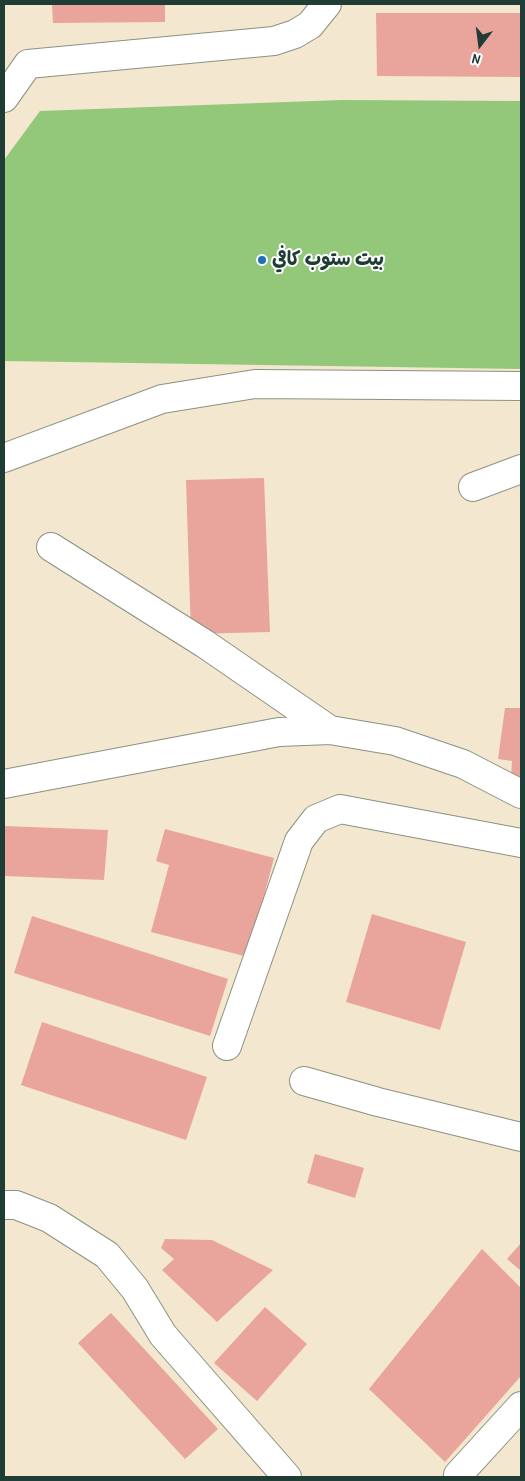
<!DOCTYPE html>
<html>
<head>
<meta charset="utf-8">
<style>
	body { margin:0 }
	#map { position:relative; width:525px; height:1481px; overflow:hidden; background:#f4e7cf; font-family:"Patrick Hand",sans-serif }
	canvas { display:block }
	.frame { position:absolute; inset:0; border:5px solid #1f3d34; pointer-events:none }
	.north { position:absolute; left:455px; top:20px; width:50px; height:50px; -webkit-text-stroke:4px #fff; paint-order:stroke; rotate:195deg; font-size:14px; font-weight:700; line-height:20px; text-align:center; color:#1f3d34 }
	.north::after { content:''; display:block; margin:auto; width:18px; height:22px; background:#1f3d34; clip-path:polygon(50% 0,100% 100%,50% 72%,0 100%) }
</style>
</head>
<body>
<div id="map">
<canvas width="525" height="1481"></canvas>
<div class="frame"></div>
<div class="north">N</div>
</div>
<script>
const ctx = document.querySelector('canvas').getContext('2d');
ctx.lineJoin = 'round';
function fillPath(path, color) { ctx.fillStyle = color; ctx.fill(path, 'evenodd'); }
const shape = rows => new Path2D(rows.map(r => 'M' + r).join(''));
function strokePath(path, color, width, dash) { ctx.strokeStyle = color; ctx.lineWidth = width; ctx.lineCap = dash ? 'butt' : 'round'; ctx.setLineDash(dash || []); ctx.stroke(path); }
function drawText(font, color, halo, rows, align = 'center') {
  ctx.font = font + ' "Patrick Hand","Playpen Sans Arabic",sans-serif'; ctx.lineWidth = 4; ctx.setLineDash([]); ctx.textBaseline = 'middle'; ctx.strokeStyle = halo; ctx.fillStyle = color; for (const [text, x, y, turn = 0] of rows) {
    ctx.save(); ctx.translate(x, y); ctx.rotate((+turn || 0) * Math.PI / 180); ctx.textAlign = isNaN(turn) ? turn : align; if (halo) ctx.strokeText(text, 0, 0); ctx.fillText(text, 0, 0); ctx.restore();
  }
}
fillPath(shape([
	[341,100,521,101,521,369,4,361,4,160,40,111]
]), '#93c87a');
fillPath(shape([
	[52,4,165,4,165,22,53,23],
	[376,13,521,13,521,77,377,76],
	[264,478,270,632,191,634,186,480],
	[505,708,521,708,521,778,511,778,512,761,498,759],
	[4,826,108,830,104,880,4,876],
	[165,829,274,858,248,957,151,932,169,865,156,861],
	[372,914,466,942,440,1030,346,1002],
	[32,916,228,979,210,1036,14,973],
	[42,1022,207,1077,186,1140,21,1085],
	[315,1154,364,1168,355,1198,307,1183],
	[165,1239,212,1240,273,1270,217,1322,162,1270,174,1259,161,1248],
	[521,1243,521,1271,507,1259],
	[482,1249,521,1288,521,1376,445,1462,369,1389],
	[265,1307,307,1344,257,1401,214,1363],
	[111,1313,218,1429,185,1459,78,1343]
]), '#e9a59b');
const minor = shape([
	[4,98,28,64,274,41,295,34,310,25,327,4],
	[4,458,162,399,255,384,521,386],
	[473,487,521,469],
	[51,547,205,644,330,730],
	[4,784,279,732,330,730,395,741,463,764,521,794],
	[227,1046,299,841,316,819,340,809,521,843],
	[304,1081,378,1102,521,1137],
	[4,1205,16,1205,49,1218,107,1255,135,1289,163,1335,287,1477],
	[458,1475,521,1406]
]);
strokePath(minor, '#8a9282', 30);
strokePath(minor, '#fff', 28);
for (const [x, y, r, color] of [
	[262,260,5,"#1f6fb2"]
]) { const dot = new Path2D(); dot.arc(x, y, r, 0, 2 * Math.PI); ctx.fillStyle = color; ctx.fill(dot); strokePath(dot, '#fff', 2); }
drawText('bold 19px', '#1f3d34', '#fff', [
	["بيت ستوب كافي",272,260]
], 'left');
</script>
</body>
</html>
